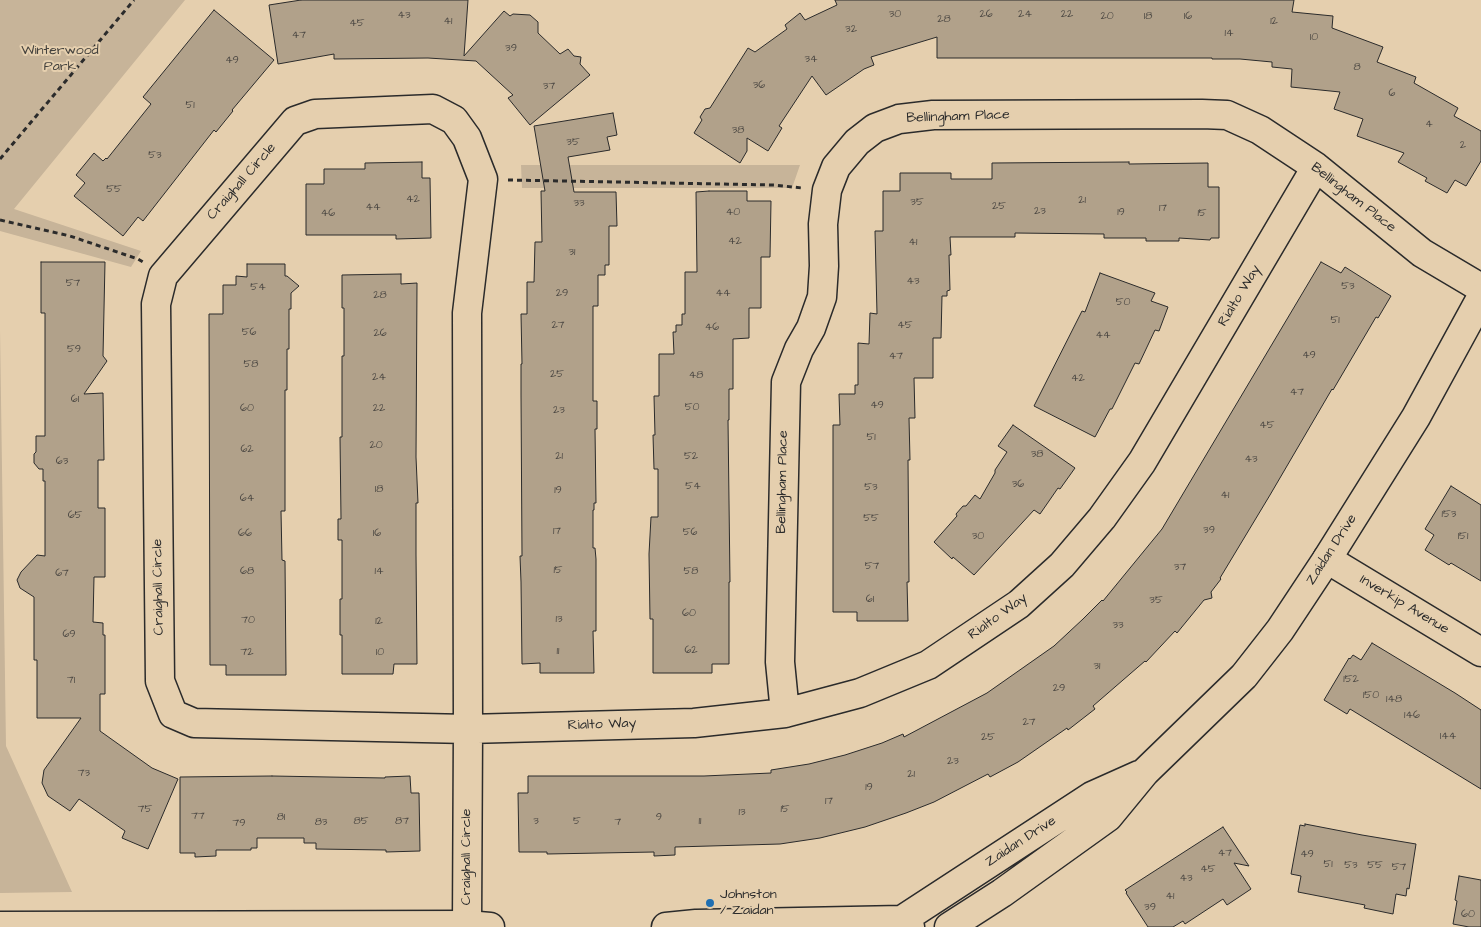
<!DOCTYPE html>
<html>
<head>
<meta charset="utf-8">
<style>
	body { margin:0 }
	canvas { display:block; background:#e5cfae }
</style>
</head>
<body>
<canvas width="1481" height="927"></canvas>
<script>
const ctx = document.querySelector('canvas').getContext('2d');
ctx.lineJoin = 'round';
function fillPath(path, color) { ctx.fillStyle = color; ctx.fill(path, 'evenodd'); }
const shape = rows => new Path2D(rows.map(r => 'M' + r).join(''));
function strokePath(path, color, width, dash) { ctx.strokeStyle = color; ctx.lineWidth = width; ctx.lineCap = dash ? 'butt' : 'round'; ctx.setLineDash(dash || []); ctx.stroke(path); }
function drawText(font, color, halo, rows, align = 'center') {
  ctx.font = font + ' "Architects Daughter",sans-serif'; ctx.lineWidth = 4; ctx.setLineDash([]); ctx.textBaseline = 'middle'; ctx.strokeStyle = halo; ctx.fillStyle = color; for (const [text, x, y, turn = 0] of rows) {
    ctx.save(); ctx.translate(x, y); ctx.rotate((+turn || 0) * Math.PI / 180); ctx.textAlign = isNaN(turn) ? turn : align; if (halo) ctx.strokeText(text, 0, 0); ctx.fillText(text, 0, 0); ctx.restore();
  }
}
fillPath(shape([
	[0,0,185,0,14,209,141,251,131,267,0,231],
	[521,165,800,165,792,188,522,188],
	[0,329,6,746,72,892,0,893]
]), '#c7b499');
const building = shape([
	[301,0,468,0,464,56,504,11,510,16,513,14,530,15,538,22,538,33,560,54,568,49,574,56,581,57,580,64,590,75,530,125,508,98,513,95,476,61,428,58,334,59,334,54,278,64,269,5,301,0],
	[835,0,1294,0,1292,12,1333,16,1332,28,1383,47,1377,62,1416,77,1414,83,1458,108,1454,116,1481,131,1481,161,1466,186,1455,180,1447,193,1425,181,1427,178,1398,162,1404,153,1357,136,1363,119,1334,109,1340,92,1291,87,1292,69,1272,67,1272,62,1240,59,1212,59,1212,58,937,58,937,37,871,57,874,65,864,69,826,95,812,76,779,126,782,128,768,151,747,138,747,151,740,163,694,133,702,120,700,117,705,109,710,108,748,48,755,52,787,29,785,25,800,13,805,20,837,5,835,0],
	[214,10,274,60,232,110,233,111,216,132,214,130,143,221,138,217,123,236,74,196,85,183,76,175,94,153,103,161,106,158,107,159,151,104,143,97,214,10],
	[613,113,617,135,607,137,610,150,568,157,574,192,616,192,617,226,609,226,609,265,605,265,605,275,598,275,598,306,593,306,593,401,597,401,597,429,595,429,596,503,594,503,594,510,593,510,593,548,595,548,596,559,596,631,593,631,594,673,540,673,540,663,522,664,521,582,520,556,522,556,521,395,521,364,522,364,521,314,527,314,527,282,534,282,535,242,542,242,541,191,545,191,534,126,613,113],
	[422,162,422,178,430,178,431,238,396,239,396,235,306,235,306,184,324,184,324,169,365,169,365,163,422,162],
	[1129,162,1129,164,1208,163,1208,187,1219,187,1219,238,1211,238,1210,240,1179,238,1179,241,1146,241,1146,238,1104,238,1104,234,1015,233,1015,237,950,237,951,255,949,255,950,290,947,291,947,296,942,296,941,338,933,338,933,378,914,378,915,418,909,418,910,460,908,460,909,582,907,582,908,621,857,621,857,612,833,612,833,425,840,425,839,394,855,394,855,385,858,385,858,343,869,344,870,313,877,314,875,231,883,231,883,191,900,191,900,173,951,173,951,179,992,179,992,163,1129,162],
	[709,191,747,191,747,201,771,201,770,257,761,257,761,308,749,308,749,338,733,339,733,389,729,389,729,420,728,420,730,582,729,582,729,664,712,664,712,673,653,673,653,619,650,619,649,554,651,517,658,517,658,469,654,469,653,435,655,435,654,396,659,396,659,354,674,354,673,332,676,332,676,325,682,325,682,314,685,314,685,272,697,272,696,192,709,191],
	[41,262,105,262,103,356,107,361,84,394,103,393,104,460,98,460,98,508,105,508,105,577,94,577,93,622,103,623,103,635,105,635,105,694,100,694,100,731,152,768,178,779,148,849,122,838,125,831,79,799,70,811,48,796,42,783,44,770,81,718,37,718,37,660,34,660,34,597,20,588,17,580,21,572,37,555,45,556,45,481,43,481,43,469,39,469,34,463,34,454,36,452,36,436,45,436,45,313,41,313,41,262],
	[1321,262,1341,273,1345,267,1391,296,1378,318,1376,317,1333,390,1332,389,1270,495,1220,578,1221,579,1211,592,1212,598,1204,600,1177,633,1175,631,1146,662,1145,661,1093,706,1095,709,1068,730,1067,728,1018,762,990,777,988,774,934,802,906,813,865,827,820,838,780,844,675,847,675,855,654,856,654,852,547,854,547,852,519,852,518,793,528,793,528,776,704,776,771,773,771,770,809,764,845,755,882,743,903,734,904,737,987,693,1054,646,1083,619,1102,600,1103,601,1162,529,1321,262],
	[247,264,285,264,285,276,287,276,299,286,291,293,291,309,289,309,289,349,287,349,287,390,285,390,285,511,281,511,282,560,285,561,286,675,226,675,226,665,210,665,209,314,223,314,223,285,236,285,236,276,247,277,247,264],
	[1100,273,1155,293,1151,301,1168,307,1159,331,1155,330,1139,364,1135,363,1112,409,1110,409,1095,437,1034,406,1082,311,1085,312,1100,273],
	[401,274,401,284,417,283,416,457,418,503,416,503,416,554,417,664,394,664,393,674,342,674,342,635,340,635,340,599,342,599,342,540,338,540,338,519,341,519,340,437,342,437,342,356,344,356,344,308,342,308,342,275,401,274],
	[1013,425,1075,468,1060,489,1058,488,1040,514,1034,510,974,575,953,557,952,559,934,542,957,516,956,514,963,506,966,506,975,495,980,499,995,473,995,470,1007,452,998,446,1013,425],
	[1451,486,1481,505,1481,581,1451,563,1449,565,1425,550,1434,535,1425,529,1451,486],
	[1372,643,1455,693,1481,710,1481,789,1350,709,1347,714,1324,700,1349,658,1350,659,1353,655,1361,660,1372,643],
	[272,776,385,778,385,777,410,776,411,793,419,793,420,851,386,852,386,850,316,849,316,843,304,843,304,838,257,838,257,848,251,848,251,850,216,850,216,856,195,857,195,853,180,853,180,777,272,776],
	[1305,824,1362,835,1416,844,1409,889,1407,888,1406,896,1396,894,1393,914,1364,908,1365,905,1298,892,1301,876,1291,874,1300,825,1305,826,1305,824],
	[1223,827,1249,866,1234,863,1251,889,1227,905,1223,899,1185,924,1183,921,1173,927,1148,927,1126,893,1127,892,1125,890,1223,827],
	[1459,876,1481,880,1481,927,1469,927,1453,924,1457,901,1455,900,1459,876]
]);
fillPath(building, '#b1a18a');
strokePath(building, '#2b2b2b', 1);
const minor = shape([
	[1327,559,1481,652],
	[785,713,780,662,786,382,799,349,811,328,822,297,824,266,823,224,827,190,836,167,857,142,875,128,899,119,933,115,1202,114,1227,115,1260,130,1316,167,1422,253,1481,288],
	[467,925,468,729,467,313,483,179,467,138,454,120,433,109,315,114,295,121,163,276,156,304,160,681,173,714,194,723,468,729,694,723,785,713,860,693,928,665,1019,604,1062,565,1102,518,1142,462,1316,167]
]);
const tertiary = shape([
	[902,920,1092,796,1139,775],
	[0,926,467,925,490,927],
	[666,927,696,924,902,920,910,927],
	[949,927,1002,893,1108,817,1145,772,1244,676,1280,630,1327,559,1416,417,1481,298]
]);
strokePath(minor, '#2b2b2b', 31);
strokePath(tertiary, '#2b2b2b', 31);
strokePath(shape([
	[0,159,134,0],
	[508,180,774,185,802,188],
	[0,220,70,236,138,259,143,262]
]), '#2b2b2b', 3, [5, 4]);
strokePath(minor, '#e5cfae', 28);
strokePath(tertiary, '#e5cfae', 28);
for (const [x, y, r, color] of [
	[710,903,5,"#1f6fb2"]
]) { const dot = new Path2D(); dot.arc(x, y, r, 0, 2 * Math.PI); ctx.fillStyle = color; ctx.fill(dot); strokePath(dot, '#e5cfae', 2); }
drawText('11px', '#4c4843', null, [
	["30",895,15],
	["26",986,15],
	["24",1025,15],
	["22",1067,15],
	["43",404,16],
	["20",1107,17],
	["18",1148,17],
	["16",1188,17],
	["28",944,20],
	["41",448,22],
	["12",1274,22],
	["45",357,24],
	["32",851,30],
	["14",1229,34],
	["47",299,36],
	["10",1314,38],
	["39",511,49],
	["34",811,60],
	["49",232,61],
	["8",1357,68],
	["36",759,86],
	["37",549,87],
	["6",1392,94],
	["51",190,106],
	["4",1429,125],
	["38",738,131],
	["35",573,143],
	["2",1463,146],
	["53",155,156],
	["55",114,190],
	["42",413,200],
	["21",1082,201],
	["35",917,203],
	["33",579,204],
	["25",999,207],
	["44",373,208],
	["17",1163,209],
	["23",1040,212],
	["40",733,213],
	["19",1121,213],
	["46",328,214],
	["15",1202,214],
	["42",735,242],
	["41",913,243],
	["31",572,253],
	["43",913,282],
	["57",73,284],
	["53",1348,287],
	["54",258,288],
	["29",562,294],
	["44",723,294],
	["28",380,296],
	["50",1123,303],
	["51",1335,321],
	["27",558,326],
	["45",905,326],
	["46",712,328],
	["56",249,333],
	["26",380,334],
	["44",1103,336],
	["59",74,350],
	["49",1309,356],
	["47",896,357],
	["58",251,365],
	["25",557,375],
	["48",696,376],
	["24",379,378],
	["42",1078,379],
	["47",1297,393],
	["61",75,400],
	["49",877,406],
	["50",692,408],
	["60",247,409],
	["22",379,409],
	["23",559,411],
	["45",1267,426],
	["51",871,438],
	["20",376,446],
	["62",247,450],
	["38",1037,455],
	["21",559,457],
	["52",691,457],
	["43",1251,460],
	["63",62,462],
	["36",1018,485],
	["54",693,487],
	["53",871,488],
	["18",379,490],
	["19",558,491],
	["41",1225,496],
	["64",247,499],
	["153",1449,515],
	["65",75,516],
	["55",871,519],
	["39",1209,531],
	["17",557,532],
	["56",690,533],
	["66",245,534],
	["16",377,534],
	["30",978,537],
	["151",1463,537],
	["57",872,567],
	["37",1180,568],
	["15",558,571],
	["68",247,572],
	["14",379,572],
	["58",691,572],
	["67",62,574],
	["61",870,600],
	["35",1156,601],
	["60",689,614],
	["13",559,620],
	["70",248,621],
	["12",379,622],
	["33",1118,626],
	["69",69,635],
	["62",691,651],
	["11",558,652],
	["72",247,653],
	["10",380,653],
	["31",1097,667],
	["152",1351,680],
	["71",71,681],
	["29",1059,689],
	["150",1371,696],
	["148",1394,700],
	["146",1412,716],
	["27",1029,723],
	["144",1448,737],
	["25",988,738],
	["23",953,762],
	["73",84,774],
	["21",911,775],
	["19",869,788],
	["17",829,802],
	["75",145,810],
	["15",785,810],
	["13",742,813],
	["77",198,817],
	["81",281,818],
	["9",659,818],
	["85",361,822],
	["87",402,822],
	["3",536,822],
	["5",577,822],
	["11",700,822],
	["83",321,823],
	["7",618,823],
	["79",239,824],
	["47",1225,854],
	["49",1307,855],
	["51",1328,865],
	["53",1351,866],
	["55",1375,866],
	["57",1399,868],
	["45",1208,870],
	["43",1186,879],
	["41",1170,897],
	["39",1150,908],
	["60",1468,915]
]);
drawText('14px', '#42403c', '#e5cfae', [
	["Winterwood",60,51],
	["Park",60,67]
]);
drawText('14px', '#2b2b2b', '#e5cfae', [
	["Bellingham Place",958,117,-2],
	["Craighall Circle",242,182,-49],
	["Bellingham Place",1353,198,38],
	["Rialto Way",1240,296,-59],
	["Bellingham Place",783,482,-89],
	["Zaidan Drive",1332,550,-57],
	["Craighall Circle",159,587,-91],
	["Inverkip Avenue",1404,605,31],
	["Rialto Way",998,617,-36],
	["Rialto Way",602,725,-2],
	["Zaidan Drive",1021,842,-33],
	["Craighall Circle",467,857,-90]
]);
drawText('14px', '#2b2b2b', '#e5cfae', [
	["Johnston",720,895],
	["/ Zaidan",720,911]
], 'left');
</script>
</body>
</html>
